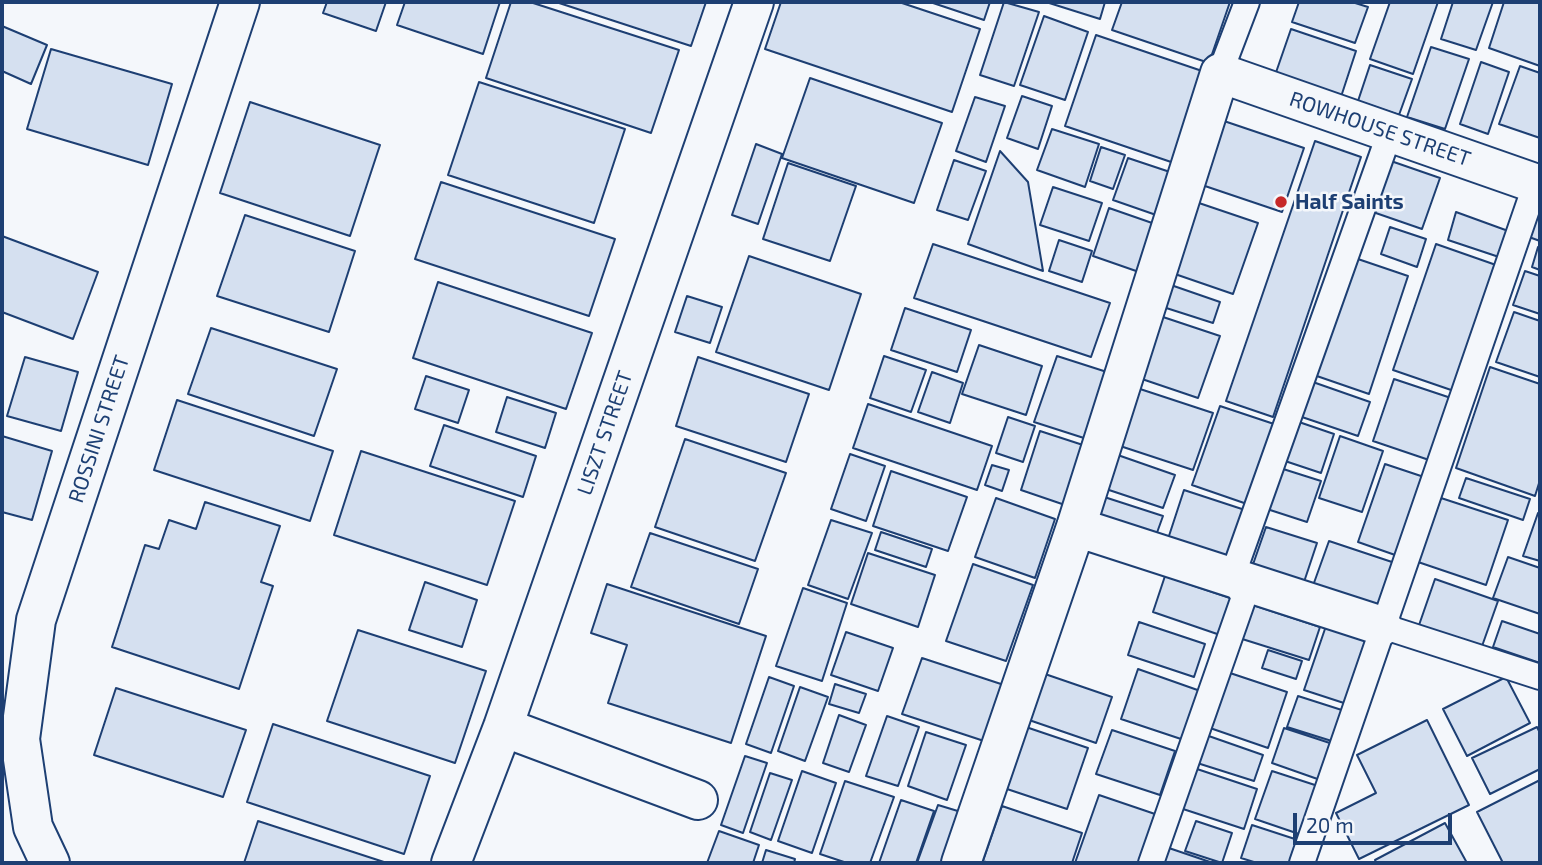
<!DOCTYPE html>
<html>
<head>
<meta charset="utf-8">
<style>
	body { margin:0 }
	#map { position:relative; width:1542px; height:865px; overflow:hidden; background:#f4f7fb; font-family:"Exo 2",sans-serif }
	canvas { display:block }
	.frame { position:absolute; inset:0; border:4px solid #1d3f73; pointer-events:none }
	.scale { position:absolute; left:1293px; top:813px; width:159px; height:32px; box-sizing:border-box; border:4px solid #1d3f73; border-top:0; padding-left:9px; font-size:21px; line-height:24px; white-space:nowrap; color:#1d3f73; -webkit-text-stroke:5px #f4f7fb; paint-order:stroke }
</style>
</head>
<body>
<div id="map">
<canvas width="1542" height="865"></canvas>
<div class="frame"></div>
<div class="scale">20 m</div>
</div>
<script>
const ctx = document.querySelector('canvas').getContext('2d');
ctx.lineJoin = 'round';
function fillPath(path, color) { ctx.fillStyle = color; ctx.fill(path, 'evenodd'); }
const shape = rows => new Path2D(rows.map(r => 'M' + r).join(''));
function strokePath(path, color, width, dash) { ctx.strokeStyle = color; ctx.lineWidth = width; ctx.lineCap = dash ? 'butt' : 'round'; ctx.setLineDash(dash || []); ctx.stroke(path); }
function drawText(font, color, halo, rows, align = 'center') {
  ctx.font = font + ' "Exo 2",sans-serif'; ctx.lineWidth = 5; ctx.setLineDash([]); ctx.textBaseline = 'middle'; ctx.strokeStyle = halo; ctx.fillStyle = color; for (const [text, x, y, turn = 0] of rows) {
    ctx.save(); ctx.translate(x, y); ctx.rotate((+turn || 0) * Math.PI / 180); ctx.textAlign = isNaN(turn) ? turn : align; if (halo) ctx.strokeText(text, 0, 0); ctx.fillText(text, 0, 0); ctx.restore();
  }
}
const building = shape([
	[327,2,386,2,376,31,323,13,327,2],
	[405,2,500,2,483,54,397,25,405,2],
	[511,2,530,2,679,50,651,133,486,78,511,2],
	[556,2,706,2,691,46,556,2],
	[781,2,899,2,980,29,952,112,765,49,781,2],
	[930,2,990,2,984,20,930,2],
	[1004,2,1039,12,1014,86,980,75,1004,2],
	[1046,2,1105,2,1100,19,1046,2],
	[1122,2,1230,2,1209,63,1112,30,1122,2],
	[1299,2,1352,2,1368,7,1355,43,1292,22,1299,2],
	[1390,2,1438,2,1413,74,1370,59,1390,2],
	[1453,2,1493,2,1476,50,1441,39,1453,2],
	[1504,2,1540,2,1540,66,1489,48,1504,2],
	[1044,16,1088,32,1065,100,1020,85,1044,16],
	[2,26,47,45,31,84,2,71,2,26],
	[1291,29,1356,51,1338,106,1272,84,1291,29],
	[1096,35,1208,73,1177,164,1065,126,1096,35],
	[1431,47,1469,59,1445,129,1407,117,1431,47],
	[51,49,172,84,148,165,27,129,51,49],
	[1481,62,1509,72,1488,134,1460,124,1481,62],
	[1370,65,1412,79,1399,115,1358,101,1370,65],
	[1520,66,1540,73,1540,138,1499,124,1520,66],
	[810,78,942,123,914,203,782,158,810,78],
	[479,82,625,129,594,223,448,175,479,82],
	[1022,96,1052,106,1038,149,1007,138,1022,96],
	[975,97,1005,106,986,162,956,151,975,97],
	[250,102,380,145,350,236,220,193,250,102],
	[1221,120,1304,148,1282,212,1199,184,1221,120],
	[1052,129,1099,144,1085,187,1037,170,1052,129],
	[1315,141,1361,157,1273,417,1226,401,1315,141],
	[756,144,782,154,758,224,732,215,756,144],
	[1101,147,1125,155,1113,189,1090,181,1101,147],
	[1000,151,1028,182,1043,271,968,244,1000,151],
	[1128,158,1173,173,1159,216,1113,200,1128,158],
	[954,160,986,171,968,220,937,210,954,160],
	[1388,160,1440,178,1422,229,1370,211,1388,160],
	[788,163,856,186,830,261,763,239,788,163],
	[441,182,615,239,589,316,415,259,441,182],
	[1053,187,1102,203,1089,241,1040,225,1053,187],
	[1196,202,1258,223,1233,294,1172,273,1196,202],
	[1540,205,1540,241,1529,237,1540,205],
	[1109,208,1155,224,1139,272,1093,256,1109,208],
	[1456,212,1511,232,1502,258,1448,240,1456,212],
	[245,215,355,251,329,332,217,296,245,215],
	[1390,227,1426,239,1417,267,1381,254,1390,227],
	[2,236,98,272,73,339,2,312,2,236],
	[1059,240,1092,251,1082,282,1049,271,1059,240],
	[933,244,1110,303,1091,357,914,298,933,244],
	[1436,244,1496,265,1454,391,1393,370,1436,244],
	[1538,247,1540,247,1540,270,1532,267,1538,247],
	[749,256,861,294,829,390,716,352,749,256],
	[1352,257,1408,276,1369,394,1311,374,1352,257],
	[1525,271,1540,276,1540,314,1513,305,1525,271],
	[438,282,592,333,566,409,413,358,438,282],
	[1168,284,1220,302,1213,323,1160,306,1168,284],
	[687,296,722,307,710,343,675,332,687,296],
	[905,308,971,330,957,372,891,350,905,308],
	[1514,312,1540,321,1540,377,1496,362,1514,312],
	[1157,315,1220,336,1198,398,1136,377,1157,315],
	[211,328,337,369,314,436,188,394,211,328],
	[979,345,1042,366,1026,415,962,394,979,345],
	[884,356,926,370,911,412,870,398,884,356],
	[1057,356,1110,373,1087,439,1034,422,1057,356],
	[25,357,78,372,61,431,7,416,25,357],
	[698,357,809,394,786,462,676,426,698,357],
	[1490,367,1540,384,1540,480,1535,496,1456,468,1490,367],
	[932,372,963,383,950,423,918,412,932,372],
	[426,376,469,390,458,423,415,409,426,376],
	[1394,379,1454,399,1432,461,1373,441,1394,379],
	[1310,381,1370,402,1358,436,1299,416,1310,381],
	[1134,387,1213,413,1193,470,1114,444,1134,387],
	[507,397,556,413,545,448,496,432,507,397],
	[177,400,333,451,310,521,154,470,177,400],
	[868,404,992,446,977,490,853,448,868,404],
	[1220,406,1274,424,1247,504,1192,485,1220,406],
	[1008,417,1035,426,1023,462,996,453,1008,417],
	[1296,421,1334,434,1321,473,1282,460,1296,421],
	[444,425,536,456,523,497,430,466,444,425],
	[1040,431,1086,446,1065,505,1021,490,1040,431],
	[2,436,52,451,32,520,2,512,2,436],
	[1340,436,1383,451,1362,512,1319,498,1340,436],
	[685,439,786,473,755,561,655,527,685,439],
	[361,451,515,501,487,585,334,535,361,451],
	[1112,453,1175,475,1163,508,1100,487,1112,453],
	[850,454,885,466,866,521,831,509,850,454],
	[1385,464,1424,477,1398,556,1358,542,1385,464],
	[992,465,1009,470,1002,491,985,485,992,465],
	[1280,468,1321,481,1307,522,1267,509,1280,468],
	[891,471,967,497,948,551,873,526,891,471],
	[1466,478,1530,499,1523,520,1459,498,1466,478],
	[1184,490,1248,511,1230,563,1167,542,1184,490],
	[1095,494,1163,516,1154,541,1088,518,1095,494],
	[996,498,1055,519,1035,578,975,557,996,498],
	[1441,498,1508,520,1486,585,1418,562,1441,498],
	[205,502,280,526,261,582,273,586,239,689,112,647,145,545,159,549,169,520,196,529,205,502],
	[1538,513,1540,514,1540,561,1523,556,1538,513],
	[831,520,872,533,848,599,808,585,831,520],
	[1266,527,1317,543,1301,591,1250,573,1266,527],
	[881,532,932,549,926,567,875,550,881,532],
	[650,533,758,569,739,624,631,587,650,533],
	[1329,541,1398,564,1380,617,1310,594,1329,541],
	[868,553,935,575,918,627,851,604,868,553],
	[1508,557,1540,568,1540,614,1493,598,1508,557],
	[973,564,1033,585,1006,661,946,641,973,564],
	[1165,576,1236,600,1223,636,1153,612,1165,576],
	[1435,579,1498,601,1481,649,1418,628,1435,579],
	[425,582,477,600,462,647,409,630,425,582],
	[607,584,766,636,731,743,608,703,627,645,591,633,607,584],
	[803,588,847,603,822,681,776,666,803,588],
	[1250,604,1320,627,1309,660,1239,638,1250,604],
	[1502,621,1540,634,1540,663,1493,647,1502,621],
	[1139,622,1205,644,1194,677,1128,655,1139,622],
	[1326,626,1371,641,1350,705,1304,690,1326,626],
	[358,630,486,671,455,763,327,721,358,630],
	[846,632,893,648,878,691,831,675,846,632],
	[1268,650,1302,661,1296,679,1262,668,1268,650],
	[922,658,1004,685,984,741,902,714,922,658],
	[1138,669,1206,693,1190,742,1121,719,1138,669],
	[1230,673,1287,692,1268,748,1210,728,1230,673],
	[1045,674,1112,697,1096,743,1029,720,1045,674],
	[769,677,794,686,771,753,746,744,769,677],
	[1506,677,1530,723,1467,756,1443,709,1506,677],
	[835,684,866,694,859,713,829,704,835,684],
	[800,687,828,697,805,761,778,751,800,687],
	[116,688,246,730,223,797,94,755,116,688],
	[1298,696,1348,712,1338,743,1287,727,1298,696],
	[839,715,866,725,849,772,823,763,839,715],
	[887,716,919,727,898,786,866,776,887,716],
	[1427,720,1469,805,1359,859,1336,813,1376,793,1357,755,1427,720],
	[273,724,430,776,404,854,247,802,273,724],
	[1020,725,1088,748,1067,809,998,786,1020,725],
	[1537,727,1540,733,1540,769,1490,794,1472,758,1537,727],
	[1284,728,1339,746,1326,782,1272,763,1284,728],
	[1112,730,1175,751,1160,795,1096,774,1112,730],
	[926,732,966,745,947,800,908,786,926,732],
	[1203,734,1263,755,1254,781,1194,762,1203,734],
	[745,756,767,763,743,833,721,825,745,756],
	[1194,768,1257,789,1244,829,1180,808,1194,768],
	[802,771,836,783,812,853,778,841,802,771],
	[1272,771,1318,786,1302,835,1255,819,1272,771],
	[770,773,792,780,771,840,750,832,770,773],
	[1540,780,1540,863,1503,863,1477,812,1540,780],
	[845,781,894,797,870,863,847,863,820,854,845,781],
	[1099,795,1155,814,1139,863,1075,863,1099,795],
	[901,800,934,811,916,863,879,863,901,800],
	[938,805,971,815,955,863,917,863,938,805],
	[1002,806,1082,833,1072,863,989,863,983,861,1002,806],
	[258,821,387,863,244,863,258,821],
	[1196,821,1232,833,1222,863,1185,851,1196,821],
	[1445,823,1467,863,1376,863,1375,860,1445,823],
	[1252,825,1301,841,1294,863,1257,863,1241,858,1252,825],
	[719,831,759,845,753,863,707,863,719,831],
	[1163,846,1213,863,1157,863,1163,846],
	[766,850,795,859,794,863,762,863,766,850]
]);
fillPath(building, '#d5e0f0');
strokePath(building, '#1d3f73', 2);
const service = shape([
	[1220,73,1247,2],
	[1382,626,1540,677],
	[1151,863,1244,597,1232,577,1390,132],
	[1302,863,1536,183]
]);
const minor = shape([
	[1076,527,1382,626],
	[503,727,698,800],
	[50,863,33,827,20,739,36,620,240,2],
	[451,863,503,727,754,2],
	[961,863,1076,527,1220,73,1540,185]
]);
strokePath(service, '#1d3f73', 28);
strokePath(minor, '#1d3f73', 42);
strokePath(service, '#f4f7fb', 24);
strokePath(minor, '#f4f7fb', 38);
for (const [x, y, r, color] of [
	[1281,202,7,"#c62828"]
]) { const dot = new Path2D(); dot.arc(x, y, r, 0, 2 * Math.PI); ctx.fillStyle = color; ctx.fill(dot); strokePath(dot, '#f4f7fb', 2.5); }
drawText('21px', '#1d3f73', '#f4f7fb', [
	["ROWHOUSE STREET",1380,129,19],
	["ROSSINI STREET",99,429,-72],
	["LISZT STREET",605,433,-71]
]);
drawText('bold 21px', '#1d3f73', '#f4f7fb', [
	["Half Saints",1295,202]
], 'left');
</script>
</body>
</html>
